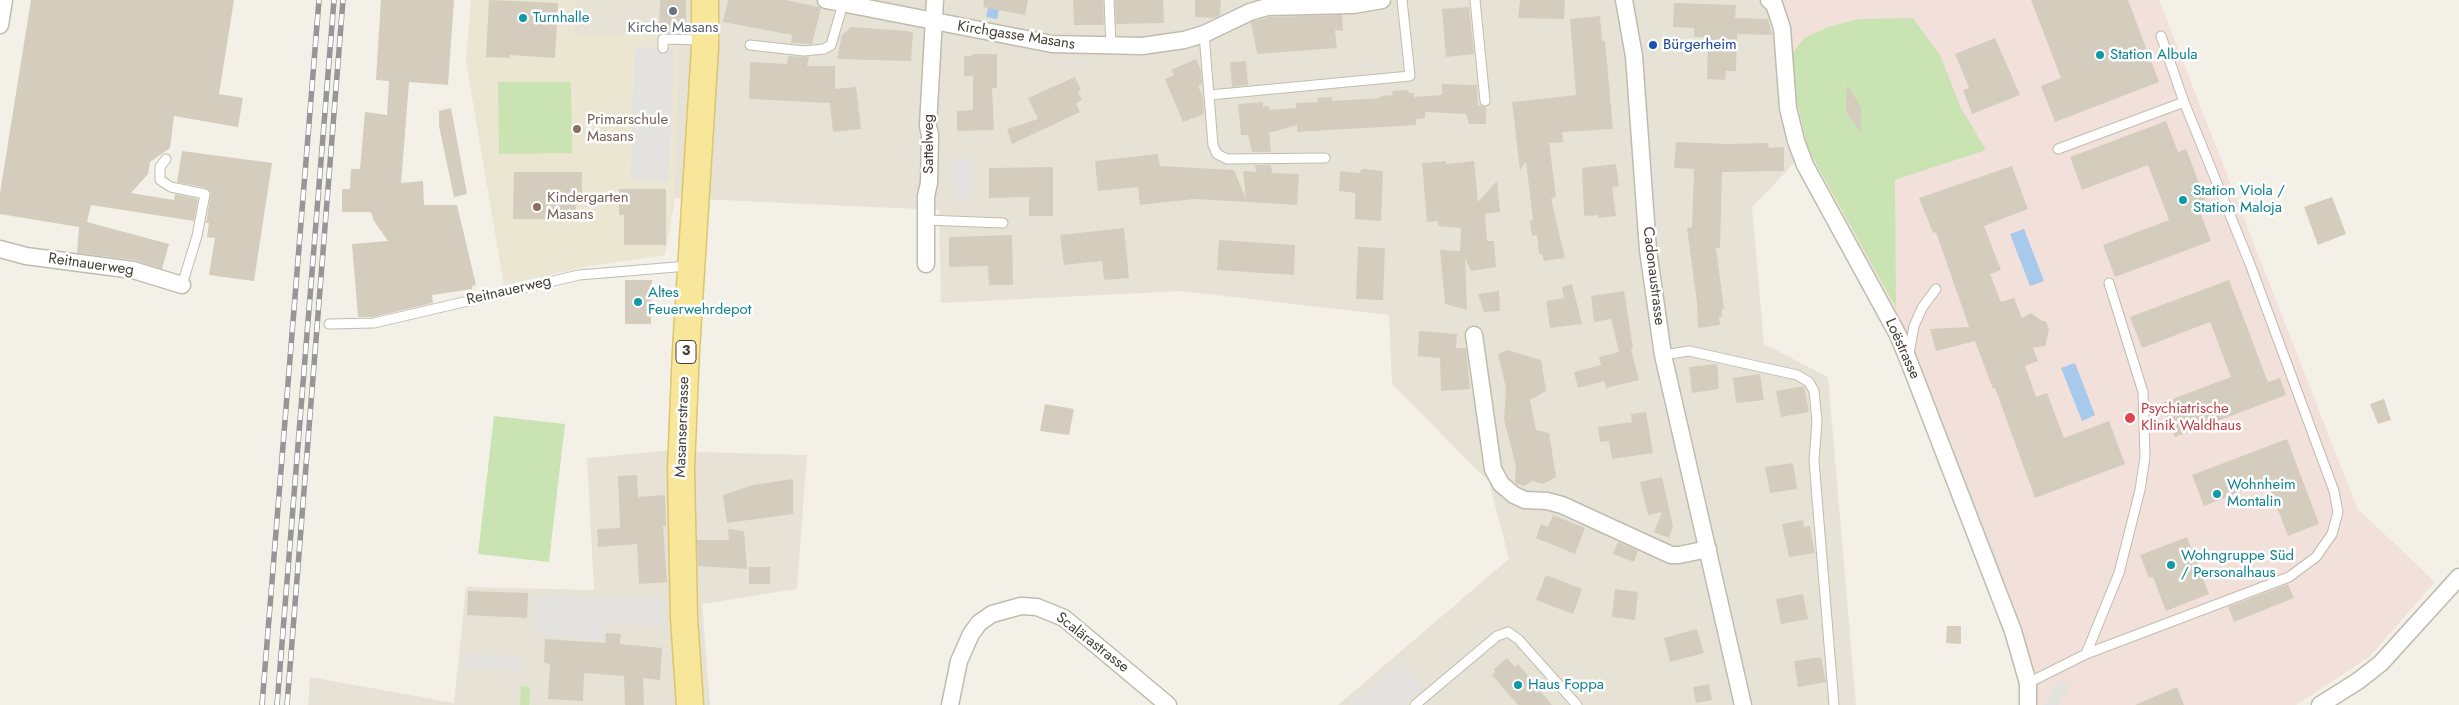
<!DOCTYPE html>
<html>
<head>
<meta charset="utf-8">
<style>
	body { margin:0 }
	canvas { display:block; background:#f3f0e7 }
</style>
</head>
<body>
<canvas width="2459" height="705"></canvas>
<script>
const ctx = document.querySelector('canvas').getContext('2d');
ctx.lineJoin = 'round';
function fillPath(path, color) { ctx.fillStyle = color; ctx.fill(path, 'evenodd'); }
const shape = rows => new Path2D(rows.map(r => 'M' + r).join(''));
function strokePath(path, color, width, dash) { ctx.strokeStyle = color; ctx.lineWidth = width; ctx.lineCap = dash ? 'butt' : 'round'; ctx.setLineDash(dash || []); ctx.stroke(path); }
function drawText(font, color, halo, rows, align = 'center') {
  ctx.font = font + ' Jost,sans-serif'; ctx.lineWidth = 5; ctx.setLineDash([]); ctx.textBaseline = 'middle'; ctx.strokeStyle = halo; ctx.fillStyle = color; for (const [text, x, y, turn = 0] of rows) {
    ctx.save(); ctx.translate(x, y); ctx.rotate((+turn || 0) * Math.PI / 180); ctx.textAlign = isNaN(turn) ? turn : align; if (halo) ctx.strokeText(text, 0, 0); ctx.fillText(text, 0, 0); ctx.restore();
  }
}
fillPath(shape([
	[471,0,1787,0,1786,8,1794,89,1808,149,1752,207,1764,344,1828,377,1856,705,1338,705,1509,559,1489,482,1392,384,1389,315,1181,291,941,303,939,210,675,198,665,255,589,266,504,285,466,60],
	[663,451,807,455,797,589,702,604,710,705,308,705,310,677,454,703,466,587,594,590,587,458]
]), '#e6e3d6');
fillPath(shape([
	[471,0,576,0,573,35,680,33,674,198,665,255,589,266,504,285,466,60]
]), '#ebe6d2');
fillPath(shape([
	[1787,0,2159,0,2357,508,2435,582,2369,657,2296,705,2019,705,2030,666,1904,328,1808,149,1794,89,1786,8]
]), '#f2e1db');
fillPath(shape([
	[1913,18,1941,57,1961,108,1986,150,1895,180,1896,308,1808,149,1794,89,1792,54,1804,38,1828,27,1859,19],
	[498,82,571,82,572,153,499,154],
	[494,416,565,424,549,562,478,554],
	[521,686,530,687,529,705,520,705]
]), '#c9e4b2');
fillPath(shape([
	[635,47,674,48,669,181,630,180],
	[1654,156,1660,249,1654,249,1648,157],
	[953,160,973,161,973,199,953,199],
	[1941,417,2002,571,1995,574,1934,420],
	[535,596,663,599,664,626,605,624,603,641,542,637,534,623],
	[467,653,521,658,519,671,465,666],
	[1399,660,1423,688,1404,705,1348,705],
	[2059,679,2069,687,2058,705,2044,705]
]), '#e4e2df');
fillPath(shape([
	[990,0,1001,0,997,19,986,17],
	[2024,229,2044,281,2030,286,2010,234],
	[2075,363,2095,415,2082,421,2061,368]
]), '#a7c9ec');
fillPath(shape([
	[31,0,234,0,219,94,243,98,238,127,174,116,170,148,150,162,148,174,131,193,174,200,175,194,198,199,194,221,91,205,87,222,169,244,162,269,134,260,77,253,79,227,0,214,0,193],
	[381,0,454,0,448,85,409,82,401,183,423,181,424,205,457,205,476,285,472,286,472,289,432,295,433,303,373,317,358,317,352,244,388,241,374,221,371,212,342,212,342,189,350,189,351,169,360,169,365,112,387,115,389,81,376,80],
	[489,0,558,3,555,58,510,55,510,58,486,57],
	[660,0,686,0,686,22,681,22,680,33,659,34],
	[728,0,786,0,819,7,821,8,812,44,791,43,792,35,723,22],
	[984,0,1028,0,1025,15,983,7],
	[1073,0,1103,0,1104,25,1074,25],
	[1115,0,1163,0,1164,23,1116,24],
	[1195,0,1221,0,1220,15,1215,18,1195,17],
	[1520,0,1565,0,1564,19,1518,18],
	[2031,0,2128,0,2159,82,2055,122,2041,86,2061,78],
	[1674,3,1736,5,1735,18,1768,19,1772,35,1737,34,1736,71,1726,71,1725,80,1707,79,1708,37,1694,37,1694,28,1673,27],
	[1469,7,1474,54,1446,57,1442,9],
	[1342,15,1343,31,1335,30,1337,48,1257,54,1251,22,1254,21,1269,17],
	[1600,16,1602,41,1605,41,1613,129,1562,132,1563,142,1549,143,1556,196,1551,199,1565,258,1544,261,1542,254,1539,254,1537,235,1532,236,1530,221,1533,220,1526,162,1520,170,1512,102,1576,95,1570,19],
	[851,27,907,31,913,33,911,61,837,59,842,35],
	[1995,38,2020,95,1972,114,1963,90,1969,88,1955,54],
	[972,54,997,54,997,88,992,88,994,130,957,131,957,111,973,110,973,76,964,76,964,56,972,56],
	[788,56,809,57,807,66,835,66,835,89,856,87,861,129,833,132,830,103,749,99,750,62,787,64],
	[1196,59,1201,71,1202,84,1198,86,1203,97,1204,114,1183,122,1165,79,1174,75,1171,70],
	[1246,61,1248,85,1232,87,1230,62],
	[1075,77,1081,90,1078,92,1082,100,1076,103,1080,112,1012,144,1007,129,1038,119,1028,98],
	[1442,84,1477,85,1478,105,1486,107,1486,124,1469,124,1466,114,1425,112,1425,118,1416,119,1416,125,1297,132,1297,125,1269,133,1271,152,1252,152,1248,135,1241,135,1238,104,1263,102,1263,107,1269,106,1269,110,1296,108,1296,103,1318,102,1317,98,1332,97,1332,101,1380,98,1380,96,1393,95,1392,91,1408,90,1409,93,1414,93,1414,97,1442,95],
	[1847,84,1861,108,1861,133,1846,112],
	[451,108,467,194,454,197,439,126,439,111],
	[2166,121,2178,152,2186,149,2209,209,2200,212,2211,241,2115,277,2103,245,2169,220,2148,165,2082,190,2070,157],
	[1676,142,1727,144,1768,143,1769,148,1784,147,1784,171,1722,172,1720,248,1716,248,1724,309,1722,309,1722,317,1719,317,1720,325,1698,328,1697,303,1687,228,1692,227,1694,169,1674,168],
	[182,151,272,163,254,281,209,275,215,238,207,237,209,223,206,223,211,192,206,188,177,182],
	[1158,154,1160,166,1234,170,1246,199,1243,171,1256,172,1255,165,1271,165,1272,173,1299,174,1297,205,1195,199,1140,205,1138,187,1098,191,1095,161],
	[1446,161,1446,164,1474,161,1478,202,1497,181,1500,212,1485,214,1487,241,1494,241,1496,267,1471,271,1465,258,1467,310,1445,304,1440,250,1460,251,1461,228,1438,226,1438,221,1427,222,1422,163],
	[1616,164,1619,186,1612,187,1616,216,1598,218,1598,215,1584,216,1582,168],
	[2012,166,2028,209,1984,226,2001,270,1990,274,2001,302,2014,298,2022,318,2031,313,2042,321,2046,321,2049,330,2045,346,2033,348,2038,361,2025,366,2036,397,2047,393,2064,438,2109,421,2125,464,2035,498,1995,388,1993,389,1975,341,1936,351,1930,329,1969,327,1936,232,1933,233,1919,198],
	[1053,167,1053,216,1029,216,1029,197,989,198,989,168],
	[1364,169,1383,171,1381,221,1355,219,1355,193,1339,191,1340,171,1360,173,1361,170],
	[514,172,582,172,582,194,576,194,576,219,513,219],
	[619,189,666,189,666,245,624,245,624,215,619,215],
	[2332,197,2346,234,2318,245,2304,207],
	[1124,228,1129,278,1104,280,1102,261,1064,265,1060,235],
	[1012,235,1013,285,989,285,988,266,949,267,949,237],
	[1219,240,1295,245,1294,275,1217,270],
	[1358,247,1385,248,1383,300,1356,299],
	[625,280,652,280,651,324,625,324],
	[2229,280,2268,382,2280,378,2286,395,2175,437,2162,403,2231,377,2210,322,2142,348,2130,317],
	[1572,284,1582,324,1550,328,1546,301,1564,298,1562,287],
	[1499,291,1500,311,1484,312,1478,294],
	[1624,291,1633,348,1631,349,1639,380,1606,388,1604,381,1578,388,1574,372,1601,365,1599,357,1619,352,1611,319,1594,322,1591,296],
	[1419,331,1457,334,1456,348,1466,348,1470,389,1441,391,1440,358,1418,356],
	[1507,350,1541,360,1546,391,1530,400,1536,430,1549,433,1556,477,1543,484,1532,481,1524,486,1515,483,1516,466,1504,420,1506,388,1498,354],
	[1717,364,1719,389,1692,393,1689,367],
	[1760,374,1764,400,1736,403,1733,378],
	[1804,386,1809,412,1781,417,1776,391],
	[2384,399,2391,420,2378,424,2370,404],
	[1045,404,1074,409,1069,435,1040,431],
	[1646,412,1653,453,1612,459,1609,441,1600,442,1598,427,1632,422,1631,414],
	[2287,439,2319,524,2288,536,2267,481,2204,506,2192,475],
	[1793,463,1797,489,1770,493,1765,467],
	[637,475,638,497,665,495,666,526,663,526,667,582,639,584,637,544,598,547,597,529,620,528,618,476],
	[1662,477,1673,526,1669,538,1654,532,1662,512,1648,515,1640,482],
	[793,479,793,514,727,523,723,495,753,485],
	[1553,515,1585,528,1575,554,1536,538,1541,524,1548,527],
	[1803,520,1804,527,1810,526,1815,553,1789,557,1782,524],
	[728,529,744,531,747,569,698,566,697,540,729,540],
	[2187,537,2209,594,2166,611,2153,577,2149,578,2140,555],
	[1618,542,1638,551,1634,562,1613,554],
	[749,567,770,567,770,584,749,584],
	[1546,575,1582,589,1573,614,1536,600],
	[2288,584,2294,598,2234,622,2228,607],
	[1615,589,1638,592,1635,620,1612,617],
	[468,591,528,593,527,618,467,615],
	[1803,594,1808,619,1781,624,1776,599],
	[1947,626,1961,626,1961,644,1946,643],
	[1697,629,1704,653,1670,662,1664,638],
	[606,633,621,634,620,644,662,648,660,680,643,678,644,705,625,705,624,676,584,673,583,701,548,699,550,664,544,663,545,639,605,643],
	[1821,657,1826,682,1798,687,1794,661],
	[1507,658,1515,667,1518,664,1552,705,1518,705,1492,675,1495,672,1494,669],
	[1709,684,1712,700,1696,703,1693,687],
	[2177,687,2184,705,2135,705]
]), '#d4cdbd');
const lane = shape([
	[1109,0,1111,46],
	[1475,0,1485,101],
	[1204,34,1213,145,1217,154,1227,159,1325,158],
	[750,45,804,51,824,49,831,45,843,4],
	[663,48,663,39,702,40],
	[1210,95,1410,76,1402,0],
	[2058,149,2184,102],
	[166,159,160,167,160,180,171,187,205,194,197,236,182,285],
	[926,220,1003,223],
	[329,324,374,323,579,275,688,266],
	[1909,354,1914,326,1922,308,1936,289],
	[1663,355,1689,351,1797,375,1809,382,1814,391,1817,421,1814,461,1834,705],
	[2086,654,2119,573,2140,490,2145,457,2143,392,2109,283],
	[2028,683,2086,654,2289,577,2316,557,2332,534,2338,512,2334,491,2250,264,2184,102,2161,36],
	[1415,705,1497,636,1508,632,1518,639,1577,705]
]);
const street = shape([
	[826,0,1052,44,1142,46,1184,40,1204,34,1250,12,1267,7,1353,5,1382,0],
	[1624,0,1634,56,1648,250,1663,355,1743,705],
	[1769,0,1774,4,1782,28,1788,108,1796,141,1805,165,1898,335,1908,359,2013,631,2028,683,2028,705],
	[0,25,4,0],
	[0,249,26,256,133,270,182,285],
	[926,264,926,196,929,183,930,135,928,126,935,0],
	[1474,335,1493,469,1501,484,1514,495,1525,500,1547,501,1562,505,1671,555,1679,555,1708,549],
	[950,705,959,661,971,634,979,623,992,614,1021,606,1037,607,1064,618,1168,705],
	[2320,705,2358,681,2381,663,2459,577]
]);
const primary = shape([
	[690,705,684,618,681,468,686,350,705,48,705,0]
]);
strokePath(lane, '#c0bcad', 11);
strokePath(street, '#c0bcad', 19);
strokePath(primary, '#dcc56c', 29);
strokePath(lane, '#fff', 9);
strokePath(street, '#fff', 16);
strokePath(primary, '#f8e69b', 26);
const rail = shape([
	[262,705,319,0],
	[277,705,334,0],
	[287,705,343,0]
]);
strokePath(rail, '#969696', 5.5);
strokePath(rail, '#fff', 4, [11]);
for (const [x, y, r, color] of [
	[673,11,5,"#6b7280"],
	[523,18,5,"#0f9aa8"],
	[1653,45,5,"#1a4fb4"],
	[2100,55,5,"#0f9aa8"],
	[577,129,5,"#8d6e63"],
	[2183,200,5,"#0f9aa8"],
	[537,207,5,"#8d6e63"],
	[638,302,5,"#0f9aa8"],
	[2130,418,6,"#e0444e"],
	[2217,494,5,"#0f9aa8"],
	[2171,565,5,"#0f9aa8"],
	[1518,685,5,"#0f9aa8"]
]) { const dot = new Path2D(); dot.arc(x, y, r, 0, 2 * Math.PI); ctx.fillStyle = color; ctx.fill(dot); strokePath(dot, '#fff', 2); }
for (const [x, y, w] of [
	[686,352,20]
]) { const box = new Path2D(); box.roundRect(x - w / 2, y - 11.5, w, 23, 4); ctx.fillStyle = '#fff'; ctx.fill(box); strokePath(box, '#454137', 1); }
drawText('bold 14px', '#454137', null, [
	["3",686,352]
]);
drawText('15px', '#0d838f', '#fff', [
	["Turnhalle",533,18],
	["Station Albula",2110,55],
	["Station Viola /",2193,191],
	["Station Maloja",2193,208],
	["Altes",648,293],
	["Feuerwehrdepot",648,310],
	["Wohnheim",2227,485],
	["Montalin",2227,502],
	["Wohngruppe Süd",2181,556],
	["/ Personalhaus",2181,573],
	["Haus Foppa",1528,685]
], 'left');
drawText('15px', '#5b616d', '#fff', [
	["Kirche Masans",673,28]
]);
drawText('15px', '#454137', '#fff', [
	["Kirchgasse Masans",1016,36,9],
	["Sattelweg",929,144,-90],
	["Reitnauerweg",91,265,8],
	["Cadonaustrasse",1653,276,83],
	["Reitnauerweg",509,291,-13],
	["Loëstrasse",1902,349,66],
	["Masanserstrasse",683,427,-88],
	["Scalärastrasse",1092,643,38]
]);
drawText('15px', '#164399', '#fff', [
	["Bürgerheim",1663,45]
], 'left');
drawText('15px', '#785e54', '#fff', [
	["Primarschule",587,120],
	["Masans",587,137],
	["Kindergarten",547,198],
	["Masans",547,215]
], 'left');
drawText('15px', '#be3a42', '#fff', [
	["Psychiatrische",2141,409],
	["Klinik Waldhaus",2141,426]
], 'left');
</script>
</body>
</html>
